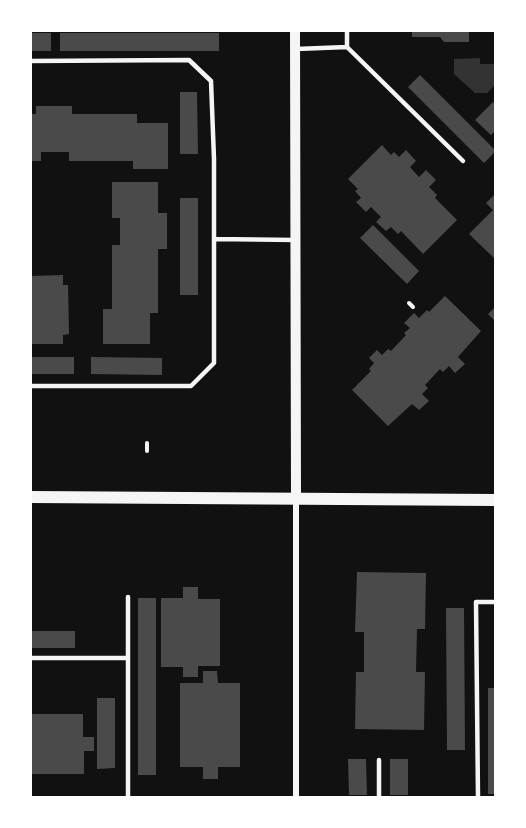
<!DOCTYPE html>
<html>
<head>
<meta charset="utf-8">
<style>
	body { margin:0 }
	#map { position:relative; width:526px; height:828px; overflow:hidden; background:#111; font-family:"Roboto Serif",serif }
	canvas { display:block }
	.frame { position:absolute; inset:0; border:32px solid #fff; pointer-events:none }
</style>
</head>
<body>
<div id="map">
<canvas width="526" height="828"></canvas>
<div class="frame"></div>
</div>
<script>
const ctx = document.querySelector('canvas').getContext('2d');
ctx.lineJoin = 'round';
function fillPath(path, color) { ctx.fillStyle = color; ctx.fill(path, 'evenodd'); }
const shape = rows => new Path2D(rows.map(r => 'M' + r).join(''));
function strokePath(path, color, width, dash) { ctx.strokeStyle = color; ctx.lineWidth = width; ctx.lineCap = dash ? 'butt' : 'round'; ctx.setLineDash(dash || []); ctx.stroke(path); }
fillPath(shape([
	[480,58,480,64,496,64,496,84,487,93,475,93,454,74,454,59]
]), '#333');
fillPath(shape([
	[412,30,469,30,469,42,444,42,440,37,412,37],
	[30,33,51,33,51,51,30,51],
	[60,33,219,33,219,51,60,51],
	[420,75,496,151,484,163,408,87],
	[180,92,197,92,198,154,180,154],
	[493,102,496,105,496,130,491,135,475,120],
	[36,106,72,106,72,114,137,114,137,123,168,123,168,169,133,169,133,161,69,161,69,152,41,152,41,161,30,161,30,114,36,114],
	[382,145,391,155,394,152,399,157,406,150,416,161,410,167,419,177,426,170,436,180,429,187,437,195,435,198,457,220,423,254,401,231,398,234,391,227,386,231,376,222,381,217,371,207,366,212,356,202,361,198,355,191,358,189,348,179],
	[112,182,158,182,158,213,167,213,167,249,158,249,158,313,150,313,150,344,103,344,103,309,112,309,112,245,120,245,120,218,112,218],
	[496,193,496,260,469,234,493,210,486,203],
	[180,198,198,198,198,295,180,295],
	[373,225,419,271,407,284,360,238],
	[63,275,63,285,68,285,69,334,63,335,63,344,30,344,30,276],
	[445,296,481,331,458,357,465,364,455,373,449,366,443,372,440,369,425,385,428,388,422,394,429,401,419,410,412,404,388,426,352,390,371,371,369,369,374,363,369,358,377,350,382,355,388,349,391,351,406,335,404,333,410,328,404,323,414,313,419,318,427,310,429,312],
	[496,306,496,322,488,314],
	[30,357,74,357,74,374,30,374],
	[91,357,162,358,162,375,91,374],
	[357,572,426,573,425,629,417,629,416,672,425,672,424,730,355,729,356,672,364,672,364,632,355,632],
	[183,587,198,587,198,599,220,599,220,666,198,666,198,677,183,677,183,667,161,667,161,598,183,598],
	[138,598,156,598,156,775,138,775],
	[446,608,464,608,465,750,447,750],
	[30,631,75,631,75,648,30,648],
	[203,671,217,671,218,683,240,683,240,767,218,767,218,779,203,779,203,767,180,767,180,683,203,683],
	[488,688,496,688,496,794,488,794],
	[97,698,115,698,115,768,97,769],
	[30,714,83,714,83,737,94,737,94,751,84,751,84,774,30,774],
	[348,759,366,759,367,795,349,795],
	[390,759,408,759,408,795,390,795]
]), '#4a4a4a');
strokePath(shape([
	[409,303,413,307],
	[147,443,147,451]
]), '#f5f5f5', 4);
strokePath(shape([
	[347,30,347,47,463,161],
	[296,49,347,47],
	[30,61,189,60,211,81,214,159,214,363,191,386,30,386],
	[214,239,295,240],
	[30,658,127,658],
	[379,760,379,798],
	[128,798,128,597],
	[478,798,476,602,496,602]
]), '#f5f5f5', 4.5);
strokePath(shape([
	[296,499,296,798]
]), '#f5f5f5', 6);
strokePath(shape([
	[295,30,296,498]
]), '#f5f5f5', 10);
strokePath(shape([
	[30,497,496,500]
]), '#f5f5f5', 12);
</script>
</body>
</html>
